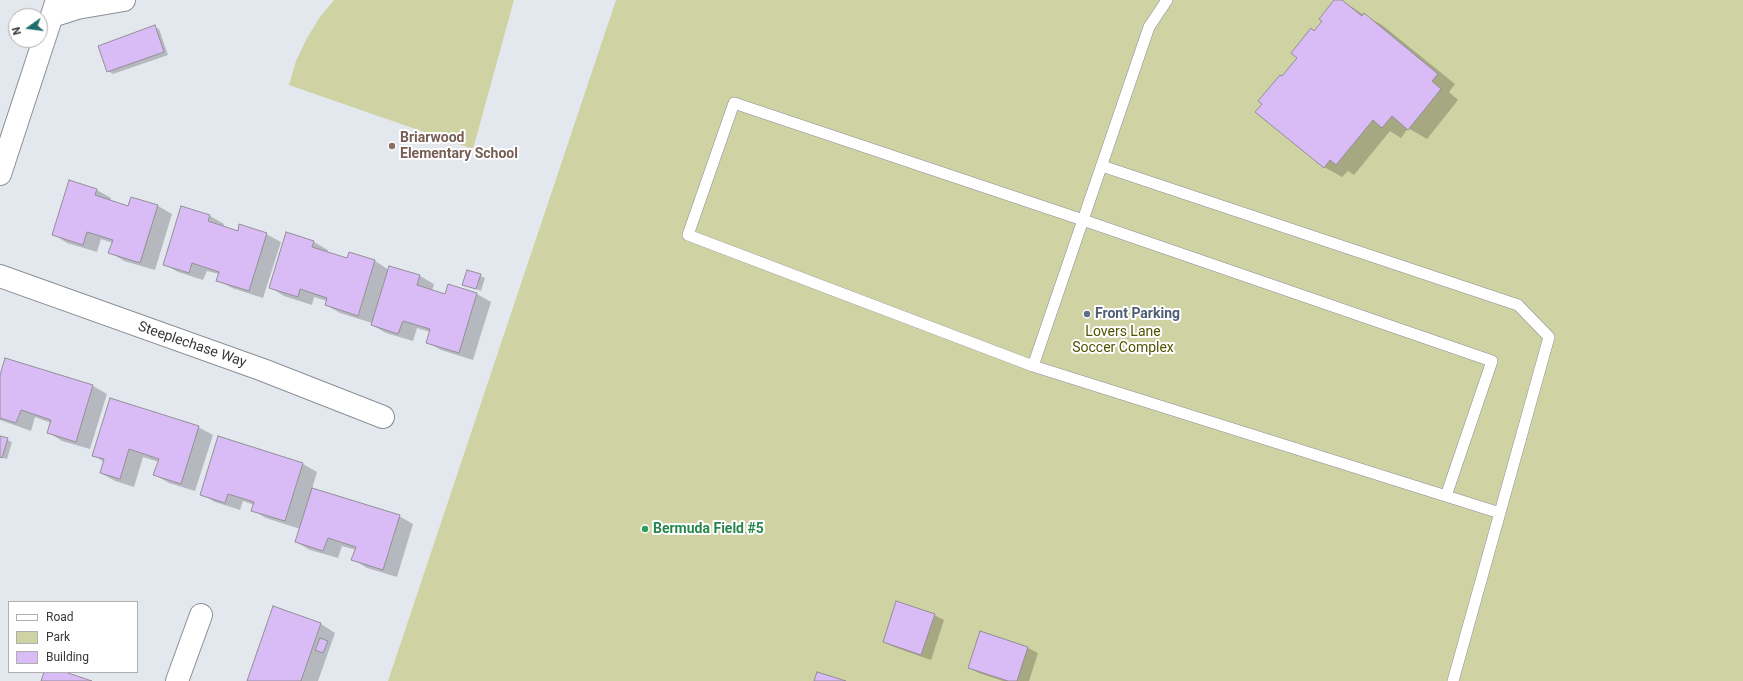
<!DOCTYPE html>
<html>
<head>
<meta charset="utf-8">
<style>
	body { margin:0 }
	#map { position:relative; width:1743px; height:681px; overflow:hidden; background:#e3e8ef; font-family:Roboto,sans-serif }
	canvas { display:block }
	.legend { position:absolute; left:8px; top:601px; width:130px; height:72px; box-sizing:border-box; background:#fff; border:1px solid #aeafb0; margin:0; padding:5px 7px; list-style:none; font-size:12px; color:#35373a }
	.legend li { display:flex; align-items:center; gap:8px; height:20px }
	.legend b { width:20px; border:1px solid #aeafb0 }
	.north { position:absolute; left:8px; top:8px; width:40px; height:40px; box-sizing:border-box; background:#fff; border:1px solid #aeafb0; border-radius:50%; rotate:256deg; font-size:11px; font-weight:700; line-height:16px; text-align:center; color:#35373a }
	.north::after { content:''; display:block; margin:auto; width:14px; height:18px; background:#1f6c6f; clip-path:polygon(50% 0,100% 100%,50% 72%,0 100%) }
</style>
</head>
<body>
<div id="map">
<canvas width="1743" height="681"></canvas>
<ul class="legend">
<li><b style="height:5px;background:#fff"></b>Road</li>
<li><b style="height:11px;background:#cfd2a2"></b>Park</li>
<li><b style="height:11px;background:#d9bcf5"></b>Building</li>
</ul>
<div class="north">N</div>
</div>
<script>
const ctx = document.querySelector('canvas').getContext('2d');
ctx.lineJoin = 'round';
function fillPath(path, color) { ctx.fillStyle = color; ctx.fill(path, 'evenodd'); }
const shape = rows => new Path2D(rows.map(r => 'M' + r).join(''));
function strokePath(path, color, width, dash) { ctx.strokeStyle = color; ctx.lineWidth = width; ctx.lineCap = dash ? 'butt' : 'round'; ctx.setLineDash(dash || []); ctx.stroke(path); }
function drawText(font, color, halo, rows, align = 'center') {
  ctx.font = font + ' Roboto,sans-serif'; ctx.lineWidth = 4; ctx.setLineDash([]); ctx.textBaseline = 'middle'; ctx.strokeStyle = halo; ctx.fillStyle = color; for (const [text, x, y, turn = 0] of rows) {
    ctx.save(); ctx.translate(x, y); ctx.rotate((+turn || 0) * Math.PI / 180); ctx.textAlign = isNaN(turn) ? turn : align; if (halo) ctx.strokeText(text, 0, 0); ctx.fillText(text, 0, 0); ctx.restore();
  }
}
fillPath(shape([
	[334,0,514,0,473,149,289,85,296,61,307,38,320,17],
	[616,0,1743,0,1743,681,388,681]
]), '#cfd2a2');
fillPath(shape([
	[1335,0,1341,0,1364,15,1382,25,1455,84,1449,92,1458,100,1427,139,1408,128,1401,138,1390,131,1354,175,1348,171,1342,177,1324,167,1263,104,1298,58,1323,21],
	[155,27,159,29,168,55,113,74,108,71],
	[69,181,97,190,111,198,110,201,129,207,131,198,158,206,172,214,155,270,124,261,110,252,113,243,101,239,97,252,67,243,53,234],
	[210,216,224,224,223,227,238,232,266,234,281,242,263,298,232,288,218,280,219,274,207,271,203,280,178,272,164,264],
	[314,242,328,250,327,253,348,259,350,253,375,261,389,270,390,267,420,276,434,284,432,291,446,295,449,285,477,294,491,302,473,360,441,350,427,342,430,332,417,328,413,341,386,333,372,325,372,323,340,313,326,305,327,301,314,297,312,305,284,296,270,287],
	[468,271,485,278,481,291,463,284],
	[6,359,93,386,107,394,90,449,62,441,48,432,51,423,35,417,31,431,0,420,0,379],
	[198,427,213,435,195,491,169,483,155,475,159,462,143,457,134,487,115,481,101,473,104,462,93,455],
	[0,437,12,442,7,459,0,457],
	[218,438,303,464,317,472,312,489,399,516,413,524,397,577,367,568,353,559,356,550,342,546,338,558,310,550,296,542,300,529,266,518,252,510,254,505,243,501,240,510,215,502,201,494],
	[274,608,321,624,335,633,318,681,248,681],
	[934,615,944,620,931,660,894,647,884,642],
	[980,632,1028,648,1038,653,1029,681,1003,681,979,673,969,668]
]), '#0003');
const building = shape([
	[1334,0,1342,0,1362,16,1364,13,1438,74,1432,81,1441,89,1408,130,1392,116,1382,128,1373,120,1336,165,1330,160,1324,168,1255,112,1262,104,1258,101,1280,75,1282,76,1297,58,1291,53,1311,28,1314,31,1322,21,1319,19,1334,0],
	[155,25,164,52,107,72,98,46,155,25],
	[69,180,97,189,95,195,128,206,131,197,158,205,140,263,108,253,113,240,87,232,83,245,52,235,69,180],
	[181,206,210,215,208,221,238,231,239,224,267,233,249,291,216,281,219,272,192,263,189,273,163,265,181,206],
	[286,232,314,241,312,247,347,258,349,252,375,260,358,316,325,305,327,298,300,289,298,297,269,288,286,232],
	[389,266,420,275,417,285,445,294,448,284,477,293,459,353,426,343,430,329,403,321,398,334,371,325,389,266],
	[467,270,481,274,476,289,462,285,467,270],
	[5,358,93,385,76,442,47,433,51,420,21,410,16,423,0,418,0,375,5,358],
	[110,398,199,426,181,484,153,475,159,459,129,449,120,479,100,473,104,459,92,456,110,398],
	[0,436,8,438,2,458,0,457,0,436],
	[218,436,303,463,285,521,251,511,254,502,228,494,225,503,200,495,218,436],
	[312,488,400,515,383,570,351,560,356,547,328,538,323,551,295,542,312,488],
	[896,601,935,614,921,655,883,642,896,601],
	[273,606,321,623,301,681,247,681,273,606],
	[980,631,1028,647,1017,681,1008,681,968,668,980,631],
	[320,638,328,641,323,653,315,650,320,638],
	[44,672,65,672,92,681,41,681,44,672],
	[817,672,846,681,814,681,817,672]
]);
fillPath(building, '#d9bcf5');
strokePath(building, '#928f96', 1);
const lane = shape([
	[1102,166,1518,305,1549,337,1453,681],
	[1033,366,1149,27,1167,0],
	[1446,496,1492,361,1083,220,734,103,688,235,1033,366,1446,496,1500,513]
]);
const street = shape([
	[52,16,77,8,124,0],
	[0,174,57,0],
	[0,276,263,370,383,417],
	[177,681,201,615]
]);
strokePath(lane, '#8b9096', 12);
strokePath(street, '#8b9096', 24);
strokePath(lane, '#fff', 11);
strokePath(street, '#fff', 22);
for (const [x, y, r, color] of [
	[392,146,4,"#8d6e63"],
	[1087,314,4,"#5c6f8a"],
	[645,529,4,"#2e9e5b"]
]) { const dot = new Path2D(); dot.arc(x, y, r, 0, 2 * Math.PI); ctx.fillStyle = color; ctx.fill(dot); strokePath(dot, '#fff', 1.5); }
drawText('bold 14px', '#785e54', '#fff', [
	["Briarwood",400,138],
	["Elementary School",400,154]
], 'left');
drawText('bold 14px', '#4e5e75', '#fff', [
	["Front Parking",1095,314]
], 'left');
drawText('14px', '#525203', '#fff', [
	["Lovers Lane",1123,332],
	["Soccer Complex",1123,348]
]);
drawText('14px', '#35373a', '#fff', [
	["Steeplechase Way",192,345,19]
]);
drawText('bold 14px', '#27864d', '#fff', [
	["Bermuda Field #5",653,529]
], 'left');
</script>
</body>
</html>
